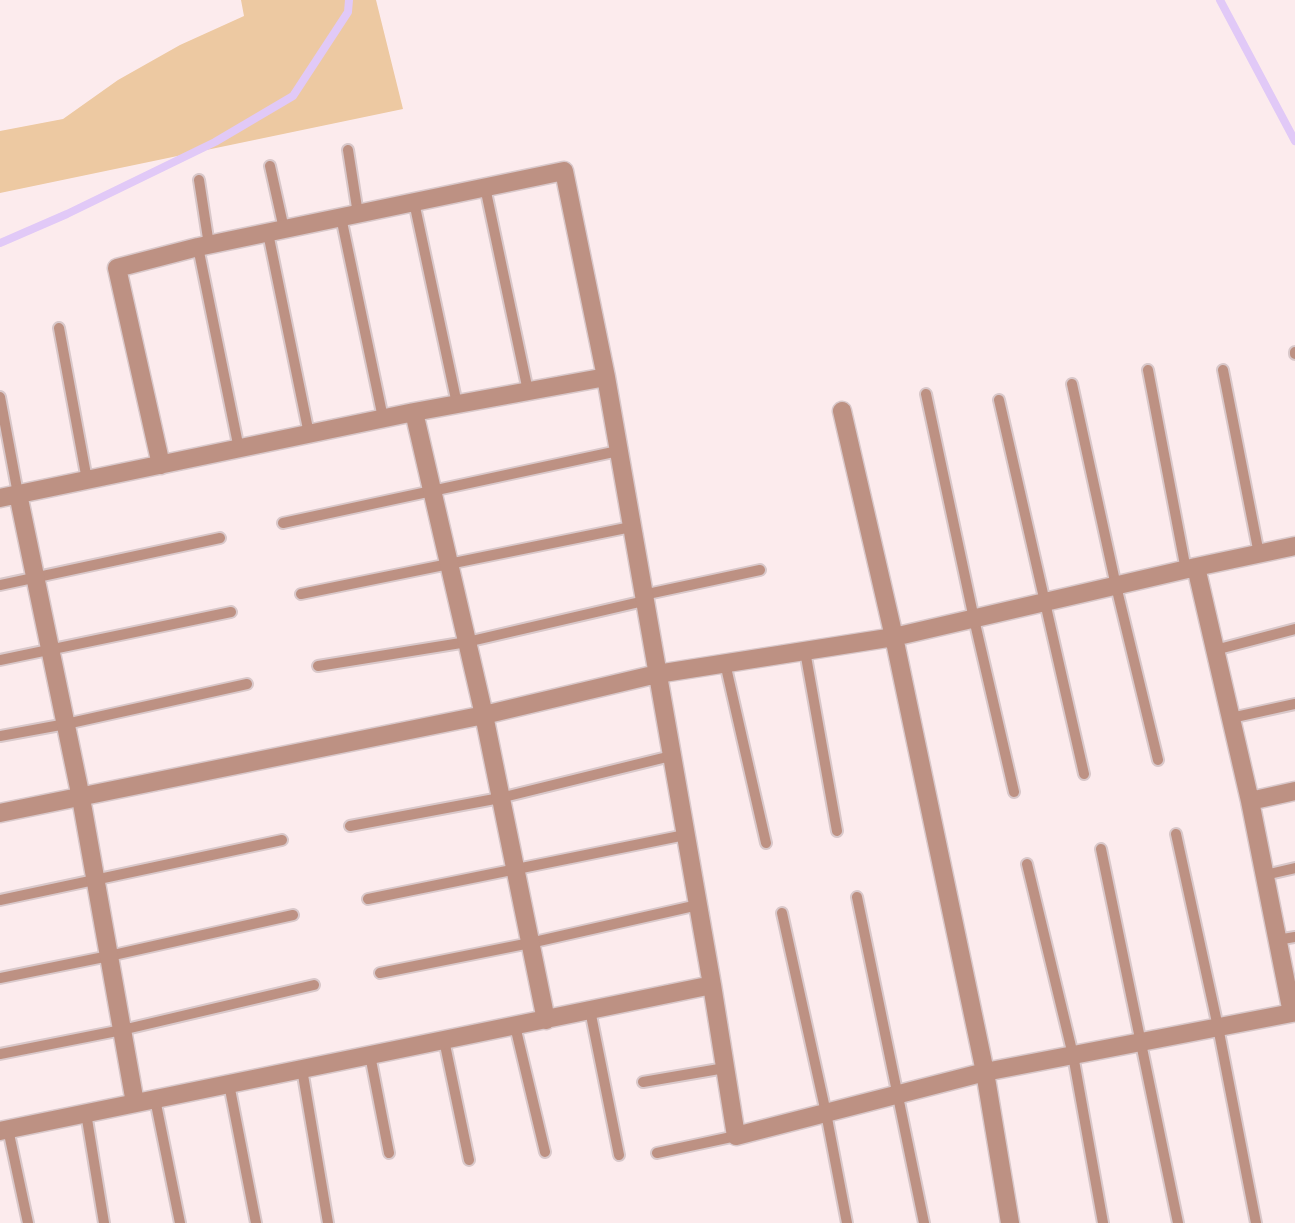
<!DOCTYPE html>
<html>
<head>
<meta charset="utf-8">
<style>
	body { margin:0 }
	canvas { display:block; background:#fcebed }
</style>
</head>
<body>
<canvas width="1295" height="1223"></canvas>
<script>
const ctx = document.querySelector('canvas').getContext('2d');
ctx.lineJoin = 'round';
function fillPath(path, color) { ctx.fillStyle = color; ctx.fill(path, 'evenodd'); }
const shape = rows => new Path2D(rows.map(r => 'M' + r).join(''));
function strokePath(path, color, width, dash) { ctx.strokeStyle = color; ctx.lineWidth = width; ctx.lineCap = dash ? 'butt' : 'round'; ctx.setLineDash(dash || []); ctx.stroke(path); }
fillPath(shape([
	[241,0,376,0,403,109,0,193,0,131,63,119,118,80,180,45,244,16]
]), '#edc9a2');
strokePath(shape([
	[1220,0,1295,141],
	[0,243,67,214,215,142,293,96,348,12,349,0]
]), '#e1c9f7', 8);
const lane = shape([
	[348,150,358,214],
	[270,166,284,229],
	[199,180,209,245],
	[485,187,528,391],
	[414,202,457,404],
	[341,217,383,418],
	[268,233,309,434],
	[198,247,239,449],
	[59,328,87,480],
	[1295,352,1295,354],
	[1148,370,1186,570],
	[1223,370,1259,554],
	[1072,384,1116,586,1158,760],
	[926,394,974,619,1014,792],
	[0,397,18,494],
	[999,400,1084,774],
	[283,523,618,451],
	[0,585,220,538],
	[301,594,631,527],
	[643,595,760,570],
	[1215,650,1295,629],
	[805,651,837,831],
	[0,660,231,612],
	[725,663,766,843],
	[318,666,467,642,644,601],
	[1231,718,1295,704],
	[0,736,66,724,247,684],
	[350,826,500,798,671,756],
	[1176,834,1218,1027,1256,1223],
	[1101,849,1178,1223],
	[1027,864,1073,1055,1103,1223],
	[1265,877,1265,875,1295,868],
	[857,897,924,1223],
	[368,899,685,835],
	[0,900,282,840],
	[782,913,826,1113,847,1223],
	[1277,940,1295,937],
	[380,973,530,943,698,905],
	[0,978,109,956,293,915],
	[590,1010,619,1155],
	[515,1026,545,1152],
	[444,1040,469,1160],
	[0,1054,122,1030,314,985],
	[370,1055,389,1153],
	[302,1069,328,1223],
	[643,1082,725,1068],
	[229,1084,256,1223],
	[155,1099,180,1223],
	[86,1113,104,1223],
	[8,1129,28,1223],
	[657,1153,736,1136]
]);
const street = shape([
	[842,411,894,637,985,1072,1010,1223],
	[414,412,484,715,546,1020],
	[161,465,117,268,198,247,564,171,606,377,712,985],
	[18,494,81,798,135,1103],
	[0,498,414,412,606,377],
	[1196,567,1295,546],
	[1250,801,1295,791],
	[0,813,484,715,657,674,894,637,1196,567,1250,801,1292,1013,985,1072,736,1136,712,985,0,1131]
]);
strokePath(lane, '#d9c8ca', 14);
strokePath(street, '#d9c8ca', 21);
strokePath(lane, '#bd9183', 10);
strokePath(street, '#bd9183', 18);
</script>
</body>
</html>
